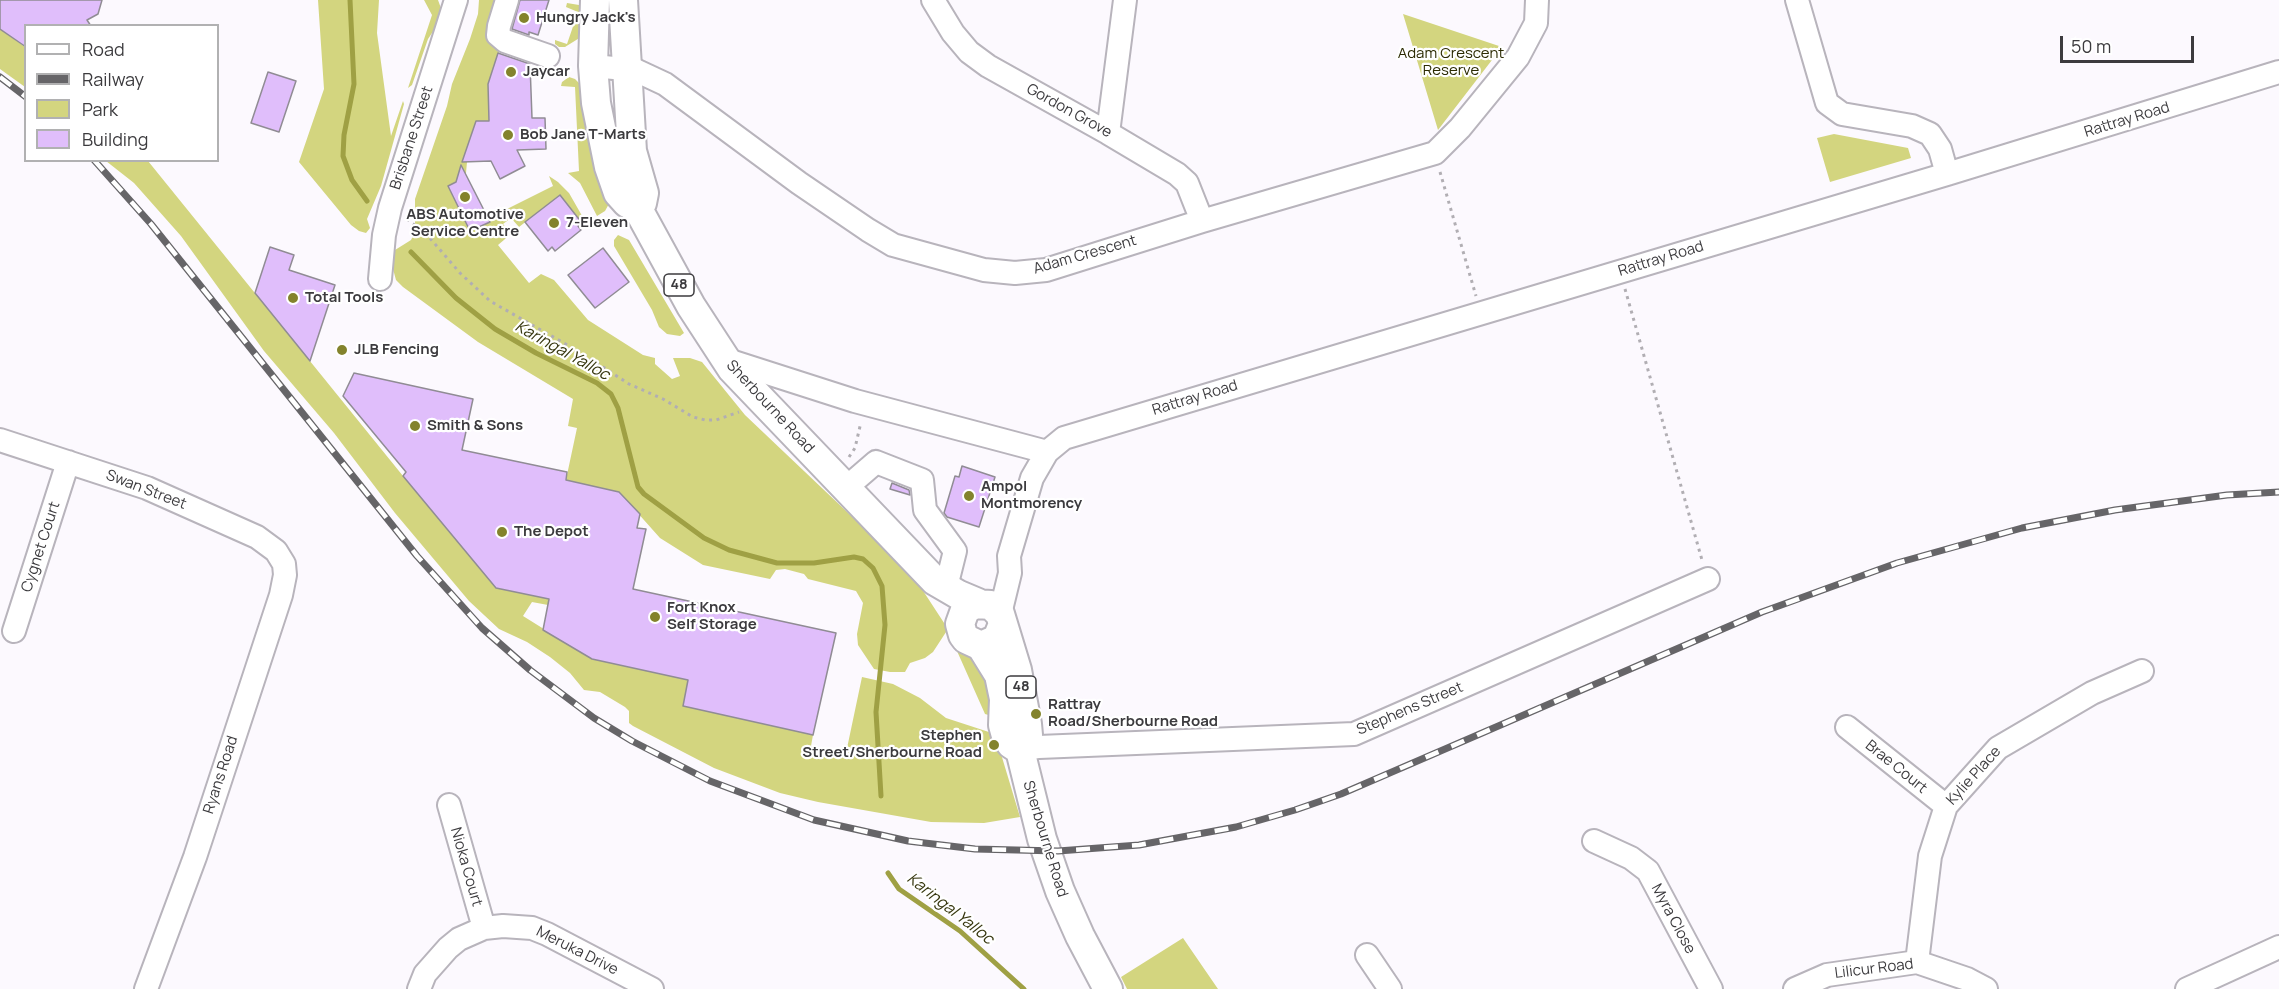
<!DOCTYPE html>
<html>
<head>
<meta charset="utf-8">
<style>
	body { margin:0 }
	#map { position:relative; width:2279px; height:989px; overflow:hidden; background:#fcf9fe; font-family:Manrope,sans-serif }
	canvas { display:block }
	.legend { position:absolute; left:24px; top:24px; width:195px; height:138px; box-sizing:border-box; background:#fff; border:2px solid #b1b1b2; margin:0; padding:8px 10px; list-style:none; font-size:18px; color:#3c3b3e }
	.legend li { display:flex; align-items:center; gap:12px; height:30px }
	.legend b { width:30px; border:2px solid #b1b1b2 }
	.scale { position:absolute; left:2060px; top:36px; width:134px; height:27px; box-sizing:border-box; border:3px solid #3c3b3e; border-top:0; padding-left:8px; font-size:18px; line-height:21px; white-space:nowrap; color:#3c3b3e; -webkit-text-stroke:4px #fff; paint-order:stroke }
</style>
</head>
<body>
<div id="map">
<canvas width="2279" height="989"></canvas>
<ul class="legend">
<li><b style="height:8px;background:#fff"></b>Road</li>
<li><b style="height:8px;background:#666568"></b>Railway</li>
<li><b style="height:16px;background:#d3d57f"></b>Park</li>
<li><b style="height:16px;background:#e0befb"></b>Building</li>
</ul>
<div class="scale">50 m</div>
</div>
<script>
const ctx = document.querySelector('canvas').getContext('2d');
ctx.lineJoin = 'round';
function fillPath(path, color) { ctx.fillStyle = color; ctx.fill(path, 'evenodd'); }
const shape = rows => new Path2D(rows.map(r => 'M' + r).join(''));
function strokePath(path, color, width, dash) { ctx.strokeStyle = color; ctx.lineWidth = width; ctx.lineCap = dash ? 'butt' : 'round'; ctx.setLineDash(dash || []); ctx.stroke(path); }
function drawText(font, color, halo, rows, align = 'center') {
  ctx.font = font + ' Manrope,sans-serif'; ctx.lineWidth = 4.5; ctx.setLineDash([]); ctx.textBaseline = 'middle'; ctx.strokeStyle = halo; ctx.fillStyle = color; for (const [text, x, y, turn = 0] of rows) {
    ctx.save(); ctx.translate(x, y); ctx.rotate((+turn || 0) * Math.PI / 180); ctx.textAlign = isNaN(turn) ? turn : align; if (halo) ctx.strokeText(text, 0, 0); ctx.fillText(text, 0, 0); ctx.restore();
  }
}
fillPath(shape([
	[318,0,379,0,377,33,391,136,403,101,404,104,381,186,367,219,370,228,366,233,359,231,351,225,299,162,324,89],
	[424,0,438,0,442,11,436,27,428,39,412,85,408,88,432,15],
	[479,0,501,0,501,46,488,85,489,121,476,122,463,161,467,162,466,173,457,177,459,181,448,186,470,231,498,217,497,214,553,186,549,176,558,182,569,193,585,221,582,223,560,195,519,227,511,218,503,224,511,234,498,245,529,283,541,274,554,280,588,320,643,355,655,358,655,364,672,379,680,376,673,358,690,358,702,362,745,415,883,546,916,580,948,629,933,652,925,658,910,663,905,672,890,672,874,669,858,645,857,634,863,603,856,591,808,579,804,574,785,569,776,570,770,579,703,565,660,538,619,492,574,482,548,605,532,602,523,616,592,659,688,680,683,706,813,735,811,746,846,753,862,677,893,684,920,698,946,718,995,734,1020,817,984,823,931,822,818,802,780,793,714,768,633,726,629,723,629,711,625,707,600,692,584,690,570,673,550,657,527,642,499,629,469,601,395,513,334,433,264,351,181,236,134,183,106,161,148,161,403,476,496,588,541,597,577,428,568,426,573,399,478,342,403,287,396,280,393,269,393,257,395,250,411,240,415,232,415,199,447,106,452,84,470,39,478,14],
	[580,0,587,0,581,37,565,47,559,47,555,44,555,40,567,44,578,12,566,7,567,3,579,5],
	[1403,14,1502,47,1438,130],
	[0,29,25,47,25,87,0,69],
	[569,77,575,79,582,86,610,202,605,211,597,216,580,183,568,173,579,171,575,87,561,86,562,82],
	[1834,134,1908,148,1911,158,1830,182,1817,138],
	[618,235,629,240,684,333,680,336,667,334,659,327,652,310,614,246,614,240],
	[962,649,984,668,992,716,985,714,957,651],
	[1183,938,1218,989,1127,989,1121,977]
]), '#d3d57f');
strokePath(shape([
	[350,0,354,84,344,135,343,156,352,180,367,201],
	[411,252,456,298,495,329,536,353,597,383,611,394,618,408,638,487,644,494,704,538,729,550,777,563,814,563,854,557,863,559,873,568,882,586,885,625,876,712,881,796],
	[888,873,899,889,960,931,1024,989]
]), '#9fa044', 5);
const building = shape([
	[0,0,102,0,98,14,87,20,91,26,26,26,26,47,0,29,0,0],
	[520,0,549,0,538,35,529,32,529,35,512,29,520,0],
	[498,53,530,64,532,118,545,118,546,149,517,150,525,166,500,179,491,161,462,162,476,121,489,121,488,84,498,53],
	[268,72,296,81,279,132,251,123,268,72],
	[461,165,490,222,470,231,448,186,456,182,461,165],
	[560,195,582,223,578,226,581,230,555,251,552,247,548,251,525,222,560,195],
	[270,247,294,255,289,270,335,285,310,361,255,293,270,247],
	[603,248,629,282,595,308,568,275,603,248],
	[354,373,473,399,462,450,567,472,566,480,619,492,640,514,637,528,646,529,633,589,836,633,813,735,683,706,688,680,592,659,543,630,549,599,496,588,403,476,406,472,343,396,354,373],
	[962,466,995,477,979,527,947,517,944,513,955,476,959,477,962,466],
	[892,483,909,490,910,495,890,489,892,483]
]);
fillPath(building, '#e0befb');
strokePath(building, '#908c94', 1.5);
const minor = shape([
	[507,0,499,26,498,35,505,41,548,56],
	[933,0,953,33,969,52,988,66,1108,133,1177,174,1187,183,1202,221],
	[1797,0,1827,103,1842,114,1912,126,1930,134,1940,149,1947,174],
	[593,66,635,70,665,84,799,183,868,230,893,245,984,270,1015,273,1046,270,1202,221,1435,153,1460,128,1518,57,1536,23,1537,0],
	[1108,133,1125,0],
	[380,279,384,235,390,208,456,0],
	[724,359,855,401,1047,452],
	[0,440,147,488,257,537,276,551,284,564,285,575,281,595,195,857,146,989],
	[847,487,876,462,922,480,925,510,955,551,946,587],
	[1000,614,1010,573,1009,556,1032,478,1047,452,1064,438,1947,174,2279,72],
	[14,631,68,462],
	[1847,727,1946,806],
	[1020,750,1039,747,1354,734,1708,579],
	[449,805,484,928],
	[1594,841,1631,858,1648,871,1711,989],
	[1367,955,1390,989],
	[1917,962,1930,856,1946,806,1998,748,2092,693,2142,671],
	[419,989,425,974,448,948,459,939,484,928,503,926,532,928,547,934,652,989],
	[1795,989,1827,975,1917,962,1967,979,1986,989],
	[2187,989,2279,947]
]);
const major = shape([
	[595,0,593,66,596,103,609,167,618,193,627,203,638,209,691,306,732,369,935,581,959,595,978,603],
	[623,0,632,151,644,193,642,203,638,209],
	[1003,624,997,639,981,646,966,639,963,635,960,624,965,610,975,604,991,605,1000,614,1017,670,1027,724,1028,735,1026,743,1020,750],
	[981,646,999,675,1004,699,1003,725,1006,736,1011,744,1020,750,1042,839,1060,891,1080,936,1108,989]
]);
strokePath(minor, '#b8b4bc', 26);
strokePath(major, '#b8b4bc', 32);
strokePath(shape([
	[1440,172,1476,296],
	[407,219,429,237,460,273,490,301,583,354,629,384,663,399,693,417,705,420,716,420,739,412],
	[1625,289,1702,560],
	[849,457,855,448,861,422]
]), '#b1aeb3', 3, [3, 4.5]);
strokePath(minor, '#fff', 22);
strokePath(major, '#fff', 28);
const rail = shape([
	[0,77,26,97],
	[94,160,151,224,417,556,482,628,530,670,594,718,632,741,710,781,814,820,908,841,975,849,1058,851,1139,845,1236,827,1295,810,1341,794,1762,612,1897,563,2022,528,2115,510,2227,495,2279,492]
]);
strokePath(rail, '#666568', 7);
strokePath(rail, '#fff', 4.5, [14]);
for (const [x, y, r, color] of [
	[524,18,6,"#83832c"],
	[511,72,6,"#83832c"],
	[508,135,6,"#83832c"],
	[465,197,6,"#83832c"],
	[554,223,6,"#83832c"],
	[293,298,6,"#83832c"],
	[342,350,6,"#83832c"],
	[415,426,6,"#83832c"],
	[969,496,6,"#83832c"],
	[502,532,6,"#83832c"],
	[655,617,6,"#83832c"],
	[1036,714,6,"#83832c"],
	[994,745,6,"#83832c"]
]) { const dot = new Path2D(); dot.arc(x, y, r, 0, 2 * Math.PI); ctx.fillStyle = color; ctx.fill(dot); strokePath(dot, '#fff', 2); }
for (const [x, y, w] of [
	[679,285,30],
	[1021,687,30]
]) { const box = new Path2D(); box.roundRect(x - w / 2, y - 11, w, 22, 4.5); ctx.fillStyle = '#fff'; ctx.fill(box); strokePath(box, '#3c3b3e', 1.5); }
drawText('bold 14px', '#3c3b3e', null, [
	["48",679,285],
	["48",1021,687]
]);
drawText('bold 15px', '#3c3b3e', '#fff', [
	["Hungry Jack's",536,18],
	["Jaycar",523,72],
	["Bob Jane T-Marts",520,135],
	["ABS Automotive",465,215,"center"],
	["Service Centre",465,232,"center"],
	["7-Eleven",566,223],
	["Total Tools",305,298],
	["JLB Fencing",354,350],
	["Smith & Sons",427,426],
	["Ampol",981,487],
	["Montmorency",981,504],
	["The Depot",514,532],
	["Fort Knox",667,608],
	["Self Storage",667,625],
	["Rattray",1048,705],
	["Road/Sherbourne Road",1048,722],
	["Stephen",982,736,"right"],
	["Street/Sherbourne Road",982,753,"right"]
], 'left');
drawText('15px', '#2c2b03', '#fff', [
	["Adam Crescent",1451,54],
	["Reserve",1451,71]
]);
drawText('15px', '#3c3b3e', '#fff', [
	["Gordon Grove",1069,111,29],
	["Rattray Road",2127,120,-17],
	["Brisbane Street",412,138,-72],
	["Adam Crescent",1085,255,-16],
	["Rattray Road",1661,259,-17],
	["Rattray Road",1195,398,-17],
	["Sherbourne Road",770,407,47],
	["Swan Street",146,490,21],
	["Cygnet Court",41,547,-72],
	["Stephens Street",1410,709,-23],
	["Brae Court",1896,767,39],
	["Ryans Road",221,775,-72],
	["Kylie Place",1974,776,-48],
	["Sherbourne Road",1045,839,73],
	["Nioka Court",466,867,74],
	["Myra Close",1673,919,62],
	["Meruka Drive",577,951,27],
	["Lilicur Road",1874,969,-7]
]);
drawText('italic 16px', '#36360e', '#fff', [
	["Karingal Yalloc",562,351,29],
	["Karingal Yalloc",950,909,38]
]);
</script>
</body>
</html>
